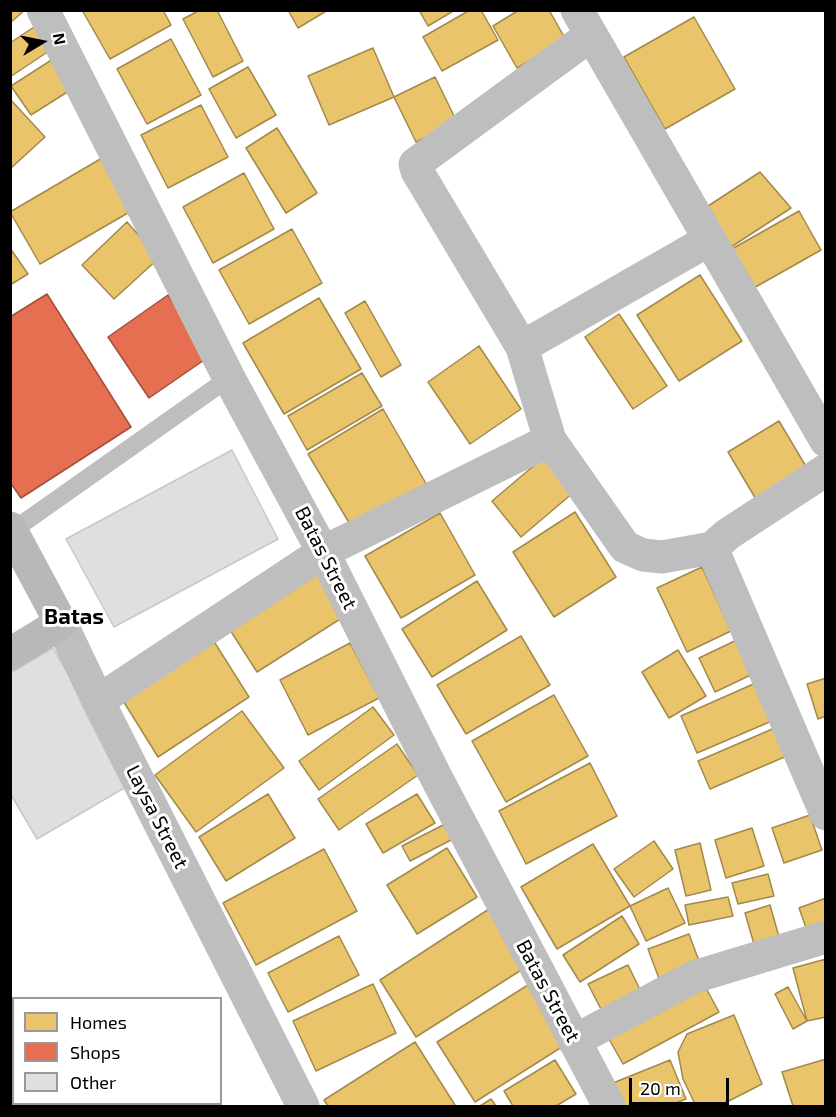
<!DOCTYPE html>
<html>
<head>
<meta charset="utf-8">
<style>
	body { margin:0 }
	#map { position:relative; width:836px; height:1117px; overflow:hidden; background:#fff; font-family:"Exo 2",sans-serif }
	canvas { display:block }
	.frame { position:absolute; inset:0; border:12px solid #000; pointer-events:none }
	.legend { position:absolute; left:12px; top:997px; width:210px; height:108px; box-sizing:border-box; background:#fff; border:2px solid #999; margin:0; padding:8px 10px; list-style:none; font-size:18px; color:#000 }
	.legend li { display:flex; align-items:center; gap:12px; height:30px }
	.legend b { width:30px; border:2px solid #999 }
	.north { position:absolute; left:12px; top:12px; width:60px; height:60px; -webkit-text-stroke:4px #fff; paint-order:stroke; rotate:80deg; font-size:16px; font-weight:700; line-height:24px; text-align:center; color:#000 }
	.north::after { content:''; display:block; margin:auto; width:21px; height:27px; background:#000; clip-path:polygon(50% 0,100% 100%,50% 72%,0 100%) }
	.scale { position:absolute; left:629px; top:1078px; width:100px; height:27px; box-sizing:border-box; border:3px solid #000; border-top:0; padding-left:8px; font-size:18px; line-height:21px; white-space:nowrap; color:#000; -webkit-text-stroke:4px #fff; paint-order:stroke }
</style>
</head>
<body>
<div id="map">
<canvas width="836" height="1117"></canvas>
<div class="frame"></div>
<ul class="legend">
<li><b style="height:16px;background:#e9c46a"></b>Homes</li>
<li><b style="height:16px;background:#e76f51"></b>Shops</li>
<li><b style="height:16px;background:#dfdfdf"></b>Other</li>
</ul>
<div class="north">N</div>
<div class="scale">20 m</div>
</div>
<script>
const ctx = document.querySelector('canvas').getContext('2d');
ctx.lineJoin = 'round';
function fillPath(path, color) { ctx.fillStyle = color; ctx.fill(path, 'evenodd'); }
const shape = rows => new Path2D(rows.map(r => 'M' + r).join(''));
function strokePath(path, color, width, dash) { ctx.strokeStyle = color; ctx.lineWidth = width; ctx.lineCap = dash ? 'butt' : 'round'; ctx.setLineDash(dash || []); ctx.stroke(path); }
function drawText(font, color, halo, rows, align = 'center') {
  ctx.font = font + ' "Exo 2",sans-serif'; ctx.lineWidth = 6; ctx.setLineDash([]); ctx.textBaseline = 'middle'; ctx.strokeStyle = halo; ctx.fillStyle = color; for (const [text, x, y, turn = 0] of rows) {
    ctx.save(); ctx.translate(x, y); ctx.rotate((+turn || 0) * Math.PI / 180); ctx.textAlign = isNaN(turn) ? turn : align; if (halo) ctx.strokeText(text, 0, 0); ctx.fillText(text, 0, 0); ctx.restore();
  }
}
const homes = shape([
	[10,10,25,10,10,23,10,10],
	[82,10,163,10,171,25,110,59,82,10],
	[200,10,217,10,243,61,213,77,183,19,200,10],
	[288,10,328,10,298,28,288,10],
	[419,10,455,10,428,26,419,10],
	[470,10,481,10,498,40,442,71,423,37,470,10],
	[519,10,549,10,566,40,517,68,493,26,519,10],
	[694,17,735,89,665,129,624,57,694,17],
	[37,25,52,49,10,77,10,43,37,25],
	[171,39,201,95,147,124,117,69,171,39],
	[373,48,394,97,329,125,308,76,373,48],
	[53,59,72,89,31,115,11,86,53,59],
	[248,67,276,115,236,138,209,89,248,67],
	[435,77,457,122,416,142,394,97,435,77],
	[10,99,45,137,10,169,10,99],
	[201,105,228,157,168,188,141,135,201,105],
	[277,128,317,193,286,213,246,148,277,128],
	[102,158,133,210,40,264,10,212,102,158],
	[760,172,791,208,728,249,705,208,760,172],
	[244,173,274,229,213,263,183,207,244,173],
	[799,211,821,250,752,289,730,250,799,211],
	[127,222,159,258,114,299,82,265,127,222],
	[292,229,322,283,249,324,219,270,292,229],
	[10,248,28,274,10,285,10,248],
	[700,275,742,341,679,381,637,315,700,275],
	[319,298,361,369,284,414,243,343,319,298],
	[365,301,401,365,381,377,345,313,365,301],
	[619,314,667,386,633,409,585,337,619,314],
	[479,346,521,409,470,444,428,382,479,346],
	[362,373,382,406,307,450,288,416,362,373],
	[383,409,428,487,354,531,308,454,383,409],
	[779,421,811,475,760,506,728,452,779,421],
	[544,457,574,492,521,537,492,501,544,457],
	[575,512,616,577,554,617,513,552,575,512],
	[440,513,475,575,401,618,365,556,440,513],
	[315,561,348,614,257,672,223,619,315,561],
	[702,567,731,631,687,652,657,588,702,567],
	[477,581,507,630,432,677,402,629,477,581],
	[208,632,249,697,158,757,117,691,208,632],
	[521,636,550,685,466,734,437,685,521,636],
	[743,637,759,671,715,692,699,658,743,637],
	[350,643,379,698,308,735,280,680,350,643],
	[678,650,706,696,669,718,642,672,678,650],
	[826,678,826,716,818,719,807,684,826,678],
	[758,682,774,720,697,753,681,716,758,682],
	[554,695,588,756,506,802,472,741,554,695],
	[373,707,394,735,319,790,299,761,373,707],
	[242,711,284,768,196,832,155,775,242,711],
	[777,727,789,755,710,789,698,761,777,727],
	[397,744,418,775,339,830,318,799,397,744],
	[590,763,617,816,526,864,499,811,590,763],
	[268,794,295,838,226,881,199,837,268,794],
	[417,794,435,823,383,853,366,824,417,794],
	[810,815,822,850,784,863,772,828,810,815],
	[449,822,457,837,410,861,402,846,449,822],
	[752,828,764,866,726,878,715,840,752,828],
	[654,841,673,869,634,897,614,869,654,841],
	[700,843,711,890,686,896,675,850,700,843],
	[593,844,630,906,557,949,521,887,593,844],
	[447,848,477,897,417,934,387,885,447,848],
	[324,849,357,911,256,965,223,903,324,849],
	[768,874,774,896,738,904,732,883,768,874],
	[668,888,685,923,646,941,630,906,668,888],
	[728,897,733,916,689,925,685,905,728,897],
	[826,898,826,930,809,936,799,908,826,898],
	[770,905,781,944,756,951,745,913,770,905],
	[489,909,526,967,416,1037,380,980,489,909],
	[622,916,639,944,580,982,563,955,622,916],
	[689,934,702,969,661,984,648,949,689,934],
	[339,936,359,975,288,1012,268,973,339,936],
	[826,959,826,1017,807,1021,793,968,826,959],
	[628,965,644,998,605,1017,588,984,628,965],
	[701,979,719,1012,623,1064,605,1032,701,979],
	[373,984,396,1033,316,1071,293,1021,373,984],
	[528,985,565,1045,475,1102,437,1042,528,985],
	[788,987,807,1021,793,1029,775,994,788,987],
	[734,1015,762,1084,719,1106,696,1106,683,1079,678,1052,687,1034,734,1015],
	[415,1042,455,1105,452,1106,328,1106,324,1100,415,1042],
	[826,1059,826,1106,793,1106,782,1072,826,1059],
	[555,1060,576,1094,556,1106,513,1106,504,1091,555,1060],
	[670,1060,686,1099,668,1106,622,1106,613,1083,670,1060],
	[491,1099,496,1106,480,1106,491,1099]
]);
fillPath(homes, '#e9c46a');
strokePath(homes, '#a3894a', 1.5);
const shops = shape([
	[47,294,131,427,21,498,10,482,10,317,47,294],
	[168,295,210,356,149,398,108,337,168,295]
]);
fillPath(shops, '#e76f51');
strokePath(shops, '#a24e39', 1.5);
const building = shape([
	[232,450,278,539,114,627,66,539,232,450],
	[53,648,131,784,37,839,10,793,10,673,53,648]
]);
fillPath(building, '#dfdfdf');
strokePath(building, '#c7c7c7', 1.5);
strokePath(shape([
	[12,531,229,378]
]), '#bebebe', 18);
strokePath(shape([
	[43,10,229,378,323,552,436,777,609,1106],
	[577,10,826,441],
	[591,35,415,164,417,171,522,347,550,440,625,547,643,555,662,557,712,548],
	[522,347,709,240],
	[826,470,728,534,712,548,826,814],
	[61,623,98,701,303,1106],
	[98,701,323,552,550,440],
	[574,1041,694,977,826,937]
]), '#bebebe', 33);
strokePath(shape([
	[10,528,61,623,10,654]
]), '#b8b8b8', 33);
drawText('20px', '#000', '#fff', [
	["Batas Street",326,558,63],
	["Laysa Street",157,817,63],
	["Batas Street",548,991,62]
]);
drawText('bold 22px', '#000', '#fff', [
	["Batas",74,617]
]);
</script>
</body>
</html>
